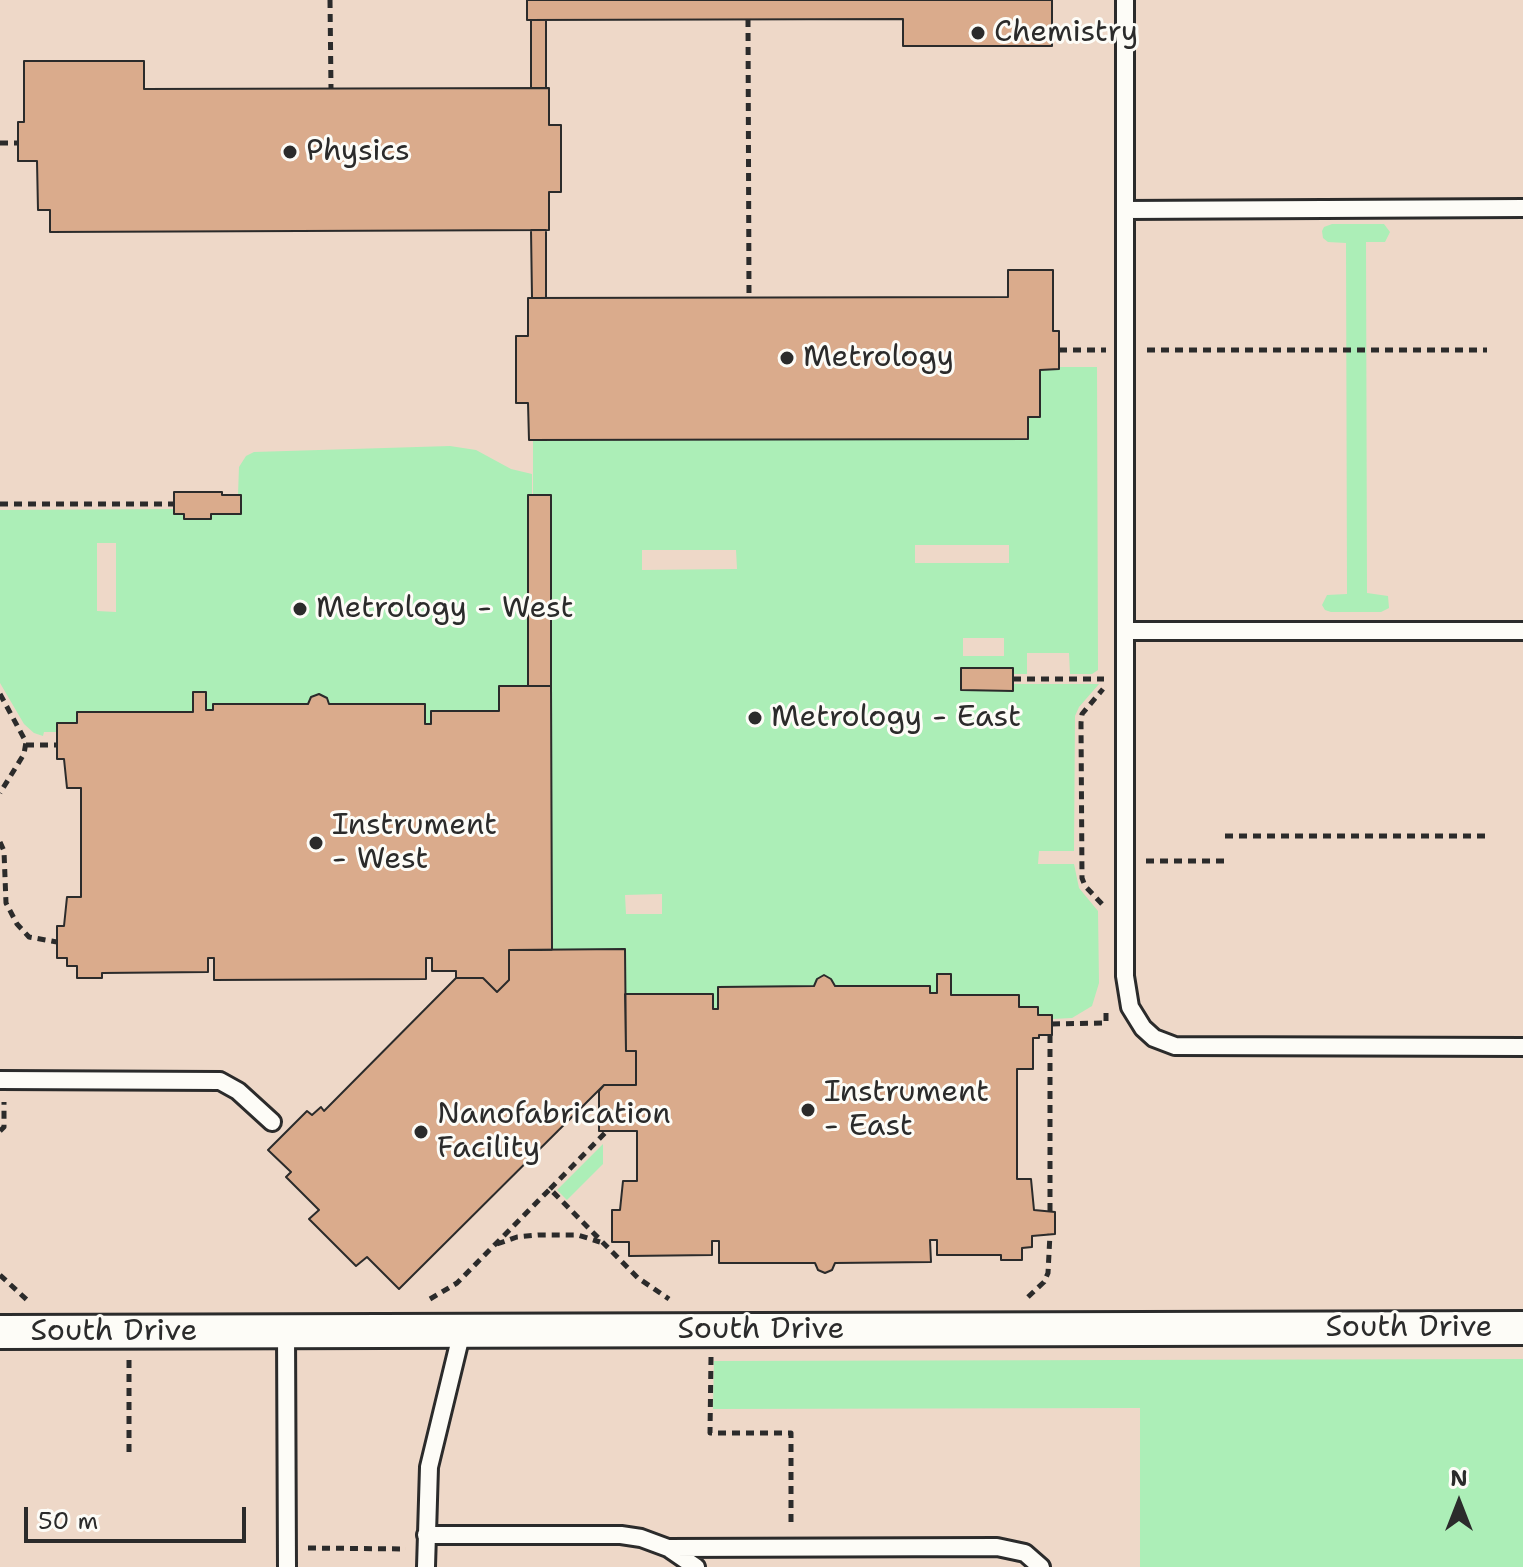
<!DOCTYPE html>
<html>
<head>
<meta charset="utf-8">
<style>
	body { margin:0 }
	#map { position:relative; width:1523px; height:1567px; overflow:hidden; background:#f6ece2; font-family:"Shantell Sans",sans-serif }
	canvas { display:block }
	.north { position:absolute; left:1419px; top:1463px; width:80px; height:80px; -webkit-text-stroke:6px #fdfcf7; paint-order:stroke; rotate:0deg; font-size:22px; font-weight:700; line-height:32px; text-align:center; color:#2b2b2b }
	.north::after { content:''; display:block; margin:auto; width:28px; height:36px; background:#2b2b2b; clip-path:polygon(50% 0,100% 100%,50% 72%,0 100%) }
	.scale { position:absolute; left:24px; top:1507px; width:222px; height:36px; box-sizing:border-box; border:4px solid #2b2b2b; border-top:0; padding-left:10px; font-size:24px; line-height:28px; white-space:nowrap; color:#2b2b2b; -webkit-text-stroke:6px #fdfcf7; paint-order:stroke }
</style>
</head>
<body>
<div id="map">
<canvas width="1523" height="1567"></canvas>
<div class="north">N</div>
<div class="scale">50 m</div>
</div>
<script>
const ctx = document.querySelector('canvas').getContext('2d');
ctx.lineJoin = 'round';
function fillPath(path, color) { ctx.fillStyle = color; ctx.fill(path, 'evenodd'); }
const shape = rows => new Path2D(rows.map(r => 'M' + r).join(''));
function strokePath(path, color, width, dash) { ctx.strokeStyle = color; ctx.lineWidth = width; ctx.lineCap = dash ? 'butt' : 'round'; ctx.setLineDash(dash || []); ctx.stroke(path); }
function drawText(font, color, halo, rows, align = 'center') {
  ctx.font = font + ' "Shantell Sans",sans-serif'; ctx.lineWidth = 6; ctx.setLineDash([]); ctx.textBaseline = 'middle'; ctx.strokeStyle = halo; ctx.fillStyle = color; for (const [text, x, y, turn = 0] of rows) {
    ctx.save(); ctx.translate(x, y); ctx.rotate((+turn || 0) * Math.PI / 180); ctx.textAlign = isNaN(turn) ? turn : align; if (halo) ctx.strokeText(text, 0, 0); ctx.fillText(text, 0, 0); ctx.restore();
  }
}
fillPath(shape([
	[0,0,1523,0,1523,1567,0,1567]
]), '#eed8c8');
fillPath(shape([
	[1332,224,1384,224,1390,232,1385,242,1366,242,1367,593,1388,596,1389,608,1381,612,1331,612,1325,610,1322,605,1327,595,1347,594,1346,243,1328,242,1323,238,1322,231,1324,227],
	[1059,367,1097,367,1098,670,1092,674,1070,674,1069,653,1027,653,1027,674,1013,674,1013,668,961,690,1013,691,1013,684,1099,684,1079,707,1075,716,1074,851,1039,851,1038,864,1074,864,1079,888,1098,911,1099,983,1092,1006,1072,1018,1052,1019,1038,1015,1038,1007,1019,1007,1019,995,951,995,950,974,937,974,937,993,930,993,929,986,835,986,831,979,824,975,817,979,814,986,719,987,718,1009,713,1009,625,994,552,950,551,495,533,495,533,440,1028,439,1028,417,1040,417,1040,370,1058,369],
	[1009,545,1009,563,915,563,915,545],
	[642,550,736,550,737,569,642,570],
	[963,638,1004,638,1004,656,963,656],
	[662,894,662,914,626,914,625,895],
	[450,446,476,450,511,469,532,474,532,495,528,495,528,686,499,686,499,711,432,711,431,724,425,724,425,704,329,704,327,698,319,694,311,697,308,704,213,704,213,710,206,710,206,692,193,692,193,712,78,712,77,723,57,723,57,732,44,732,43,736,34,733,24,724,0,683,0,510,174,509,174,514,184,514,184,519,210,519,211,514,241,514,241,496,238,495,239,467,246,456,254,452],
	[97,543,116,543,116,612,97,611],
	[603,1144,603,1164,567,1200,557,1190],
	[1523,1359,1523,1567,1140,1567,1140,1408,713,1409,714,1361]
]), '#aceeb7');
const building = shape([
	[527,0,1052,0,1052,46,903,46,903,19,527,20,527,0],
	[531,20,546,20,546,88,531,88,531,20],
	[24,61,144,61,144,89,549,88,549,125,561,125,561,192,549,192,549,230,50,232,50,210,38,210,37,161,18,161,18,122,24,122,24,61],
	[531,230,546,230,546,298,532,298,531,230],
	[1008,270,1053,270,1053,331,1059,331,1059,369,1040,370,1040,417,1028,417,1028,439,529,440,528,403,516,403,516,336,528,336,528,298,1008,297,1008,270],
	[174,492,222,492,222,495,241,495,241,514,211,514,211,519,184,519,184,514,174,514,174,492],
	[528,495,551,495,551,686,528,686,528,495],
	[961,668,1013,668,1013,691,961,690,961,668],
	[499,686,551,686,552,950,509,950,509,980,497,992,483,978,456,978,456,971,432,971,432,958,426,958,426,979,214,980,214,958,208,958,208,972,102,973,102,978,77,978,77,966,67,966,67,958,57,958,57,926,64,926,67,897,81,897,81,788,67,788,64,759,57,759,57,723,77,723,77,712,193,712,193,692,206,692,206,710,213,710,213,704,308,704,311,697,319,694,327,698,329,704,425,704,425,724,431,724,431,711,499,711,499,686],
	[625,949,626,1051,636,1051,636,1085,604,1085,399,1289,367,1257,356,1266,309,1219,319,1210,286,1177,291,1172,268,1150,307,1111,312,1115,321,1107,324,1111,456,978,483,978,497,992,509,980,509,950,625,949],
	[937,974,951,974,951,995,1019,995,1019,1007,1038,1007,1038,1015,1052,1015,1052,1035,1039,1035,1039,1038,1033,1038,1033,1069,1017,1069,1017,1179,1031,1179,1034,1210,1055,1212,1055,1234,1032,1236,1032,1247,1022,1248,1022,1260,1001,1260,1001,1255,937,1255,937,1240,930,1240,931,1262,835,1263,832,1270,825,1273,818,1270,815,1263,719,1263,719,1241,712,1241,712,1255,629,1256,629,1242,612,1242,612,1210,620,1210,623,1181,637,1181,637,1131,599,1131,599,1091,604,1085,636,1085,636,1051,626,1051,625,994,713,994,713,1009,718,1009,718,987,814,986,817,979,824,975,831,979,835,986,930,986,930,993,937,993,937,974]
]);
fillPath(building, '#daab8c');
strokePath(building, '#2b2b2b', 2);
const service = shape([
	[1125,0,1125,976,1130,1007,1143,1028,1154,1038,1175,1046,1523,1047],
	[1125,210,1523,208],
	[1125,631,1523,631],
	[0,1080,220,1081,238,1091,272,1122],
	[286,1331,287,1567],
	[426,1535,621,1535,641,1538,668,1548,696,1567],
	[668,1548,997,1547,1025,1553,1041,1567],
	[426,1567,429,1467,462,1331]
]);
const minor = shape([
	[0,1332,1523,1328]
]);
strokePath(service, '#2b2b2b', 22);
strokePath(minor, '#2b2b2b', 38);
strokePath(shape([
	[330,0,331,88],
	[748,19,749,298],
	[0,143,18,143],
	[1059,350,1106,350],
	[1147,350,1487,350],
	[0,504,174,504],
	[1013,679,1104,679],
	[0,694,26,742,24,754,0,793],
	[26,745,57,745],
	[1225,836,1488,836],
	[0,842,4,851,6,903,17,924,29,937,57,942],
	[1146,861,1225,861],
	[1102,904,1085,886,1082,878,1081,723,1082,714,1103,689],
	[1052,1024,1106,1023,1106,1009],
	[1050,1035,1050,1212],
	[0,1131,4,1127,4,1102],
	[550,1189,607,1131],
	[497,1244,517,1237,538,1235,578,1235,600,1242],
	[0,1275,27,1300],
	[1028,1297,1044,1282,1048,1273,1050,1234],
	[430,1299,457,1283,550,1189,638,1278,669,1299],
	[711,1357,710,1433,791,1433,791,1527],
	[129,1360,129,1455],
	[308,1548,406,1549]
]), '#2b2b2b', 5, [8, 6]);
strokePath(service, '#fdfcf7', 16);
strokePath(minor, '#fdfcf7', 32);
for (const [x, y, r, color] of [
	[978,33,8,"#2b2b2b"],
	[290,152,8,"#2b2b2b"],
	[787,358,8,"#2b2b2b"],
	[300,609,8,"#2b2b2b"],
	[755,718,8,"#2b2b2b"],
	[316,843,8,"#2b2b2b"],
	[808,1110,8,"#2b2b2b"],
	[421,1132,8,"#2b2b2b"]
]) { const dot = new Path2D(); dot.arc(x, y, r, 0, 2 * Math.PI); ctx.fillStyle = color; ctx.fill(dot); strokePath(dot, '#fdfcf7', 3); }
drawText('30px', '#2b2b2b', '#fdfcf7', [
	["Chemistry",994,33],
	["Physics",306,152],
	["Metrology",803,358],
	["Metrology - West",316,609],
	["Metrology - East",771,718],
	["Instrument",332,826],
	["- West",332,860],
	["Instrument",824,1093],
	["- East",824,1127],
	["Nanofabrication",437,1115],
	["Facility",437,1149]
], 'left');
drawText('30px', '#2b2b2b', '#fdfcf7', [
	["South Drive",1409,1328],
	["South Drive",761,1330],
	["South Drive",114,1332]
]);
</script>
</body>
</html>
